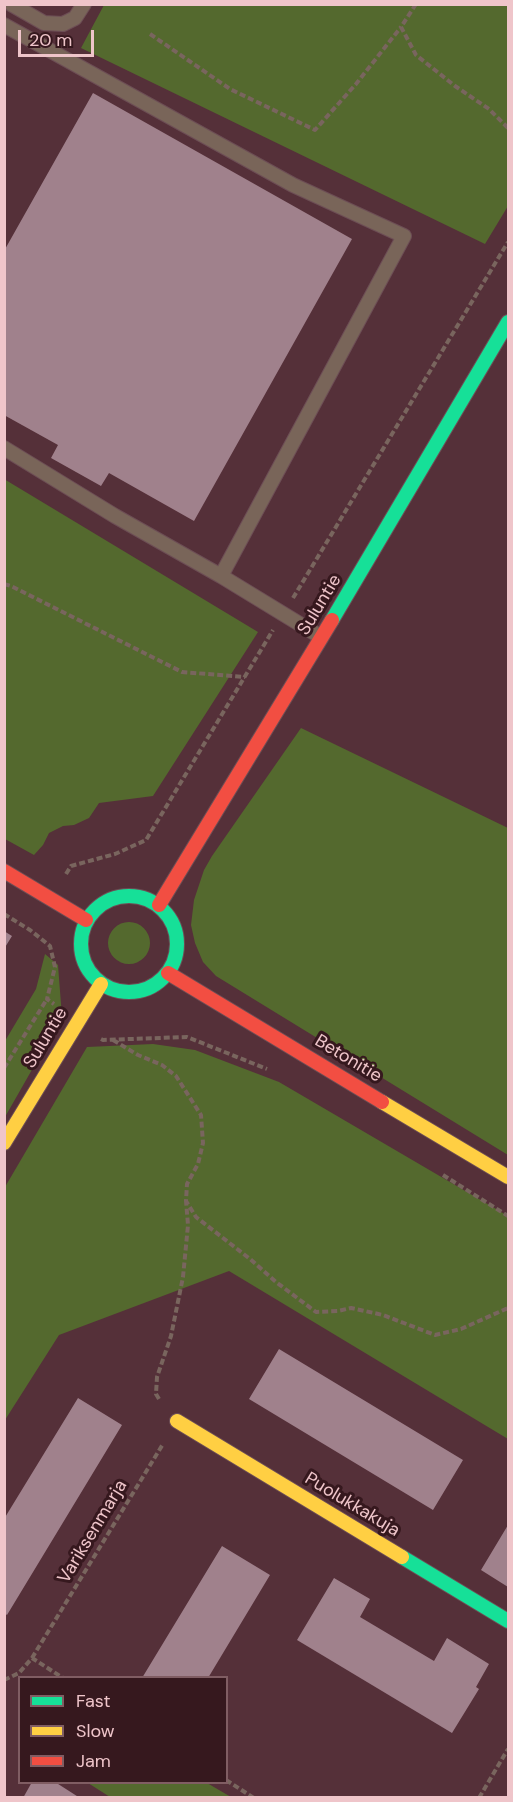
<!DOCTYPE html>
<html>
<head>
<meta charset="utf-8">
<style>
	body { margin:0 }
	#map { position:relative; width:513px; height:1802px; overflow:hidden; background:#553039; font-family:"DM Sans",sans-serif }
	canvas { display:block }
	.frame { position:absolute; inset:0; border:6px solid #efc5ca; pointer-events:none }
	.legend { position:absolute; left:18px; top:1676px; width:210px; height:108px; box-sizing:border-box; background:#36181e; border:2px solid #805d63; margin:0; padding:8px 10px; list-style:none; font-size:18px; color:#efc5ca }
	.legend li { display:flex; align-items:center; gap:12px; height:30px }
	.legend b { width:30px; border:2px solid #805d63 }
	.scale { position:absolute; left:18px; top:30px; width:76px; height:27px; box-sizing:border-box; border:3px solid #efc5ca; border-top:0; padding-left:8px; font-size:18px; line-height:21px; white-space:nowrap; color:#efc5ca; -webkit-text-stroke:4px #36181e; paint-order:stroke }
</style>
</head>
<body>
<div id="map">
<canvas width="513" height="1802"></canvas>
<div class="frame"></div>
<ul class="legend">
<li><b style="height:8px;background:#16e098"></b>Fast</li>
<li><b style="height:8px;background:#ffcf43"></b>Slow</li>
<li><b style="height:8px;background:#f24e42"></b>Jam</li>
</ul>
<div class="scale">20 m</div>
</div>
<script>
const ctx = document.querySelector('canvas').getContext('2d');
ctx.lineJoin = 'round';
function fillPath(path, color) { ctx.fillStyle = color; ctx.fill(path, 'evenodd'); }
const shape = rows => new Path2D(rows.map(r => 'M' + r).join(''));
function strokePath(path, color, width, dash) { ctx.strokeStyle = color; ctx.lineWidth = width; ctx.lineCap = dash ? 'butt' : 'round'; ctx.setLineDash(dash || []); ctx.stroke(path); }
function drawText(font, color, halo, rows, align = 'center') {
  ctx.font = font + ' "DM Sans",sans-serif'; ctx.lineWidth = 6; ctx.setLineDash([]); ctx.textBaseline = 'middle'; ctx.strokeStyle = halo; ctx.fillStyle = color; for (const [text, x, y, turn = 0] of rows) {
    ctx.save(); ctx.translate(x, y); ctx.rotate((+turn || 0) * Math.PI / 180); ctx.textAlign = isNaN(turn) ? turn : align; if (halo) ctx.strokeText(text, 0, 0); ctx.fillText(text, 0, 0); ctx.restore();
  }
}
fillPath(shape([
	[104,5,508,5,508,206,485,244,81,48],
	[4,479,258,632,153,796,99,803,89,818,74,825,63,826,49,833,43,845,34,855,5,839],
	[301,728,508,828,508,1155,216,976,203,962,195,943,191,925,194,900,204,870,212,856],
	'108 943a21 21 0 1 1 42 0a21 21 0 1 1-42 0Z',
	[45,954,58,965,62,1017,5,1117,5,1041,36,989],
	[153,1044,195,1050,279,1082,508,1216,508,1439,229,1271,59,1335,5,1420,5,1187,87,1047],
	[88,1783,207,1783,231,1797,110,1797]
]), '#54692e');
fillPath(shape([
	[93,93,352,239,194,521,109,473,101,486,51,458,58,445,4,415,4,251],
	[4,931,12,936,4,949],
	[279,1349,463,1460,433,1510,249,1399],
	[78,1398,122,1425,7,1615,4,1613,4,1519],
	[508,1525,508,1587,481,1570],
	[222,1546,270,1575,208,1678,142,1678],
	[334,1578,370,1599,360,1617,434,1661,447,1638,489,1664,476,1687,479,1689,452,1733,297,1640],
	[32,1782,55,1782,80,1798,23,1798]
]), '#a0818c');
const lane = shape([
	[11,4,44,23,63,24,75,18,84,4],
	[4,25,293,185,404,236,221,576,321,637],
	[4,448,115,516,221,576]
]);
const fast = shape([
	[332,620,508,322],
	'81 944a48 48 0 1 1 96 0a48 48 0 1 1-96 0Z',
	[402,1557,508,1621]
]);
const slow = shape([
	[382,1102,508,1177],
	[4,1143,101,984],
	[177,1421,402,1557]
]);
const jam = shape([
	[4,871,86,920],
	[159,905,332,620],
	[168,973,382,1102]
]);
strokePath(lane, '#6d4e55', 16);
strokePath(fast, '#6d4e55', 16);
strokePath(slow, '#6d4e55', 16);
strokePath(jam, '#6d4e55', 16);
strokePath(shape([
	[416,4,401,27,416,55,455,86,489,109,508,128],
	[150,34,230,89,315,130,356,84,401,27],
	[4,584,11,586,182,672,245,677],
	[293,598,508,242],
	[66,874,71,866,115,854,146,840,273,630],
	[4,914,30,930,50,946,55,967,47,999,54,1004],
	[101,1039,103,1040,187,1037,267,1069],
	[113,1040,138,1055,162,1065,176,1076,201,1115,203,1143,198,1164,187,1184,186,1201,196,1217,250,1259,276,1282,316,1312,338,1311,351,1308,383,1315,435,1335,461,1329,508,1308],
	[4,1068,47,999],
	[443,1175,508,1216],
	[159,1399,156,1394,157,1377,171,1336,183,1277,188,1225,186,1201],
	[32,1658,163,1444],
	[4,1680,19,1673,32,1658,63,1678],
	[226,1780,254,1798],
	[479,1798,508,1749]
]), '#79655e', 4, [6, 3]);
strokePath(lane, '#796559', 14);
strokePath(fast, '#16e098', 14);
strokePath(slow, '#ffcf43', 14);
strokePath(jam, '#f24e42', 14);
drawText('18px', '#efc5ca', '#36181e', [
	["Suluntie",320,605,-59],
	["Suluntie",46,1038,-59],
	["Betonitie",348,1059,31],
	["Puolukkakuja",352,1505,31],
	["Variksenmarja",93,1532,-59]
]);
</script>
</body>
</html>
